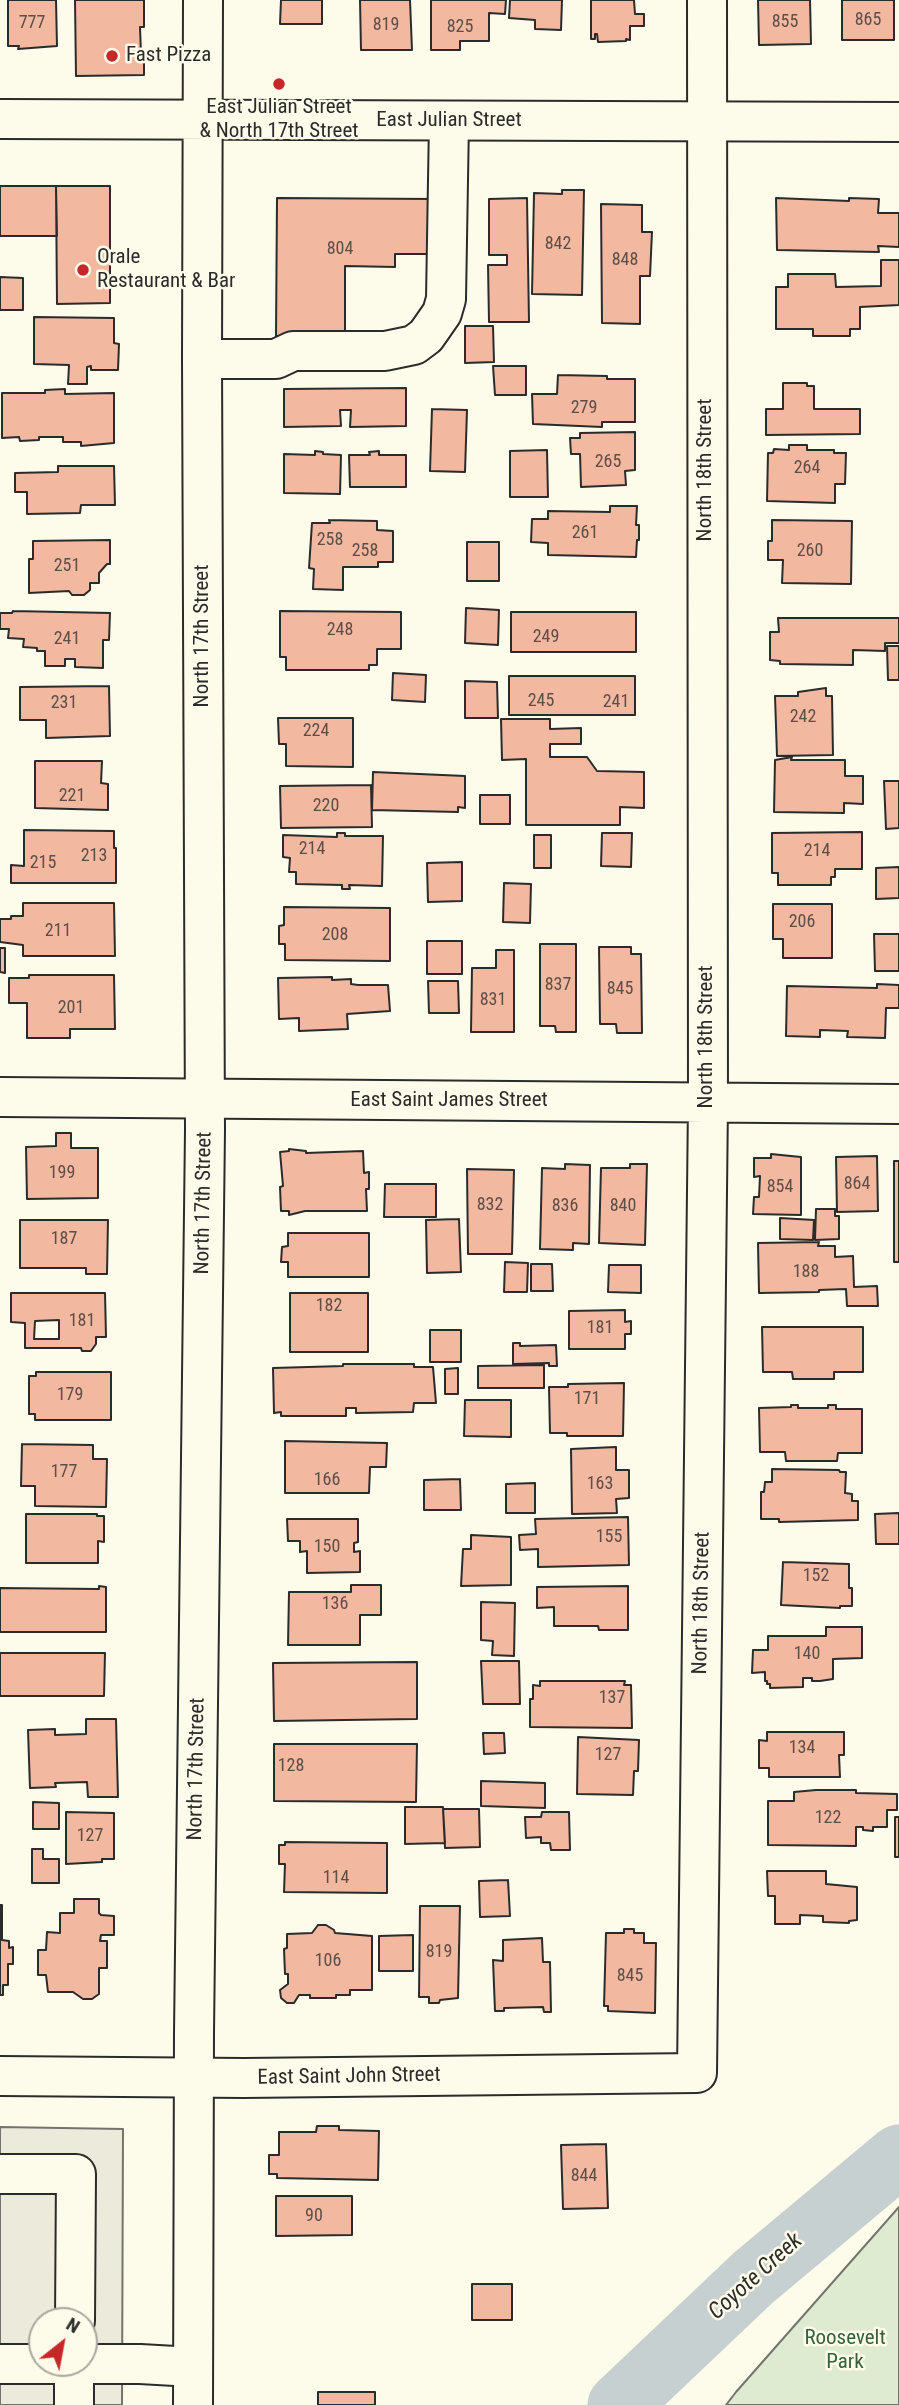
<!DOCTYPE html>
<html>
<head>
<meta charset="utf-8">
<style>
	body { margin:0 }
	#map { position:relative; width:899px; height:2405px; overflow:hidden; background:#fdfbea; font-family:"Roboto Condensed",sans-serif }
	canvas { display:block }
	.north { position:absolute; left:28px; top:2307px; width:70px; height:70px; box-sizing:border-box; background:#fdfbea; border:2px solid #a9a89e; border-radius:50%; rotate:31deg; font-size:19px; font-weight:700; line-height:28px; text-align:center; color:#2b2b2b }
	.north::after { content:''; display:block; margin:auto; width:24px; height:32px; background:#c62828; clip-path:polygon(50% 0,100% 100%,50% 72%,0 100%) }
</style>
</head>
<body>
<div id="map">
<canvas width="899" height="2405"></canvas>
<div class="north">N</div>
</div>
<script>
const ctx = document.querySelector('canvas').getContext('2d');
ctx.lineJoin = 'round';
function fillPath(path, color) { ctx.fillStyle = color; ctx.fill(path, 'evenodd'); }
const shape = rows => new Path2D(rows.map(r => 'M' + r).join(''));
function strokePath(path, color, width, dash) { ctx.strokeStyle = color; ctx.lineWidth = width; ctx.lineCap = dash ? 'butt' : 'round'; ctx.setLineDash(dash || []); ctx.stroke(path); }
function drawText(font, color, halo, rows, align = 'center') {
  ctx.font = font + ' "Roboto Condensed",sans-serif'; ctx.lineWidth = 5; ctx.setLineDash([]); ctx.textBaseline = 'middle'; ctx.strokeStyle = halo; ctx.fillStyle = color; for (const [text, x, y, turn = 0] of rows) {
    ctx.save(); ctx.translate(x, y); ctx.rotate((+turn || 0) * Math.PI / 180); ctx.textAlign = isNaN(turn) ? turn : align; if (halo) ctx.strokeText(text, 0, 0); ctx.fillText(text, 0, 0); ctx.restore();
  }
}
const green = shape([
	[899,2207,899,2405,726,2405,736,2392,899,2207]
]);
fillPath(green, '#deebd1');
strokePath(green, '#74746e', 2);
const parking = shape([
	[0,2127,123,2129,122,2405,0,2405,0,2127],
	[42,2321,84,2321,84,2363,42,2363,42,2321]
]);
fillPath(parking, '#eceadb');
strokePath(parking, '#74746e', 2);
strokePath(shape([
	[619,2405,753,2278,899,2156]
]), '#c7d0d0', 63);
const building = shape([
	[8,0,56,0,57,46,18,49,19,46,8,46,8,0],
	[75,0,144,0,144,27,140,27,141,54,144,55,144,75,76,76,75,0],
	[281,0,322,0,322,24,280,24,281,0],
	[360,0,410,0,412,50,361,50,360,0],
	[431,0,506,0,505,14,489,13,489,41,460,41,460,50,431,50,431,0],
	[510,0,562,0,561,30,535,29,535,20,509,18,510,0],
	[591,0,634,0,635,14,644,14,644,26,630,26,630,40,626,39,626,41,598,42,597,34,595,34,595,39,591,39,591,0],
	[758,0,810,0,811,44,759,45,758,0],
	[842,0,894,0,894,40,842,40,842,0],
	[0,186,56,186,57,236,0,236,0,186],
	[56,186,110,186,110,303,57,304,56,186],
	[562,190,584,190,582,295,532,294,534,193,562,194,562,190],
	[277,198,435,199,435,254,395,254,395,267,345,266,345,336,276,336,277,198],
	[527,198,529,322,489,322,488,265,507,265,507,255,489,255,489,199,527,198],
	[776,198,849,201,849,198,879,199,878,213,899,213,899,247,878,246,879,252,777,250,776,198],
	[601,204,642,205,642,232,652,232,650,276,640,276,640,324,602,323,601,204],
	[881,260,899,260,899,305,860,307,860,329,850,329,850,336,813,336,813,329,776,329,776,287,788,287,788,274,835,274,836,287,881,286,881,260],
	[0,277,23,278,23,310,0,310,0,277],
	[34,317,114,318,114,343,119,344,118,370,91,370,91,366,87,367,87,384,68,384,69,365,34,364,34,317],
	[465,326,493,326,494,362,465,363,465,326],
	[493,366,526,366,526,395,495,395,493,366],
	[558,375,607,376,607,379,635,379,635,422,602,422,602,427,533,424,532,394,557,394,558,375],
	[783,383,807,383,807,386,814,386,814,409,860,409,860,434,766,435,766,409,783,409,783,383],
	[406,388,406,426,350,427,351,410,340,410,341,426,284,427,284,389,406,388],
	[65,389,65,394,114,393,114,443,81,446,81,442,63,442,63,437,39,437,39,440,20,441,19,437,2,438,2,393,45,393,45,390,65,389],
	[432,409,467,410,465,472,430,471,432,409],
	[635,432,635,470,625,471,626,485,581,487,580,454,571,454,570,438,580,438,580,433,635,432],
	[789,445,807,445,807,450,834,450,834,453,846,453,845,484,835,484,835,503,767,501,768,453,773,453,774,449,789,450,789,445],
	[547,450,548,497,510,497,510,451,547,450],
	[315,451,323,452,323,454,341,455,340,494,284,493,284,454,315,455,315,451],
	[379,451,379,455,406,455,406,487,350,487,349,455,370,455,369,452,379,451],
	[58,466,114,466,115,505,81,505,80,513,27,514,27,492,15,492,15,473,58,472,58,466],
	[610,506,637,506,636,525,639,525,639,540,637,540,636,557,548,555,548,543,531,542,532,519,548,519,548,511,610,512,610,506],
	[329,520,377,521,377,530,393,531,393,562,378,562,378,567,343,567,343,590,313,589,314,569,309,568,312,523,330,523,329,520],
	[772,520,852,521,851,584,782,583,783,560,768,560,768,541,772,541,772,520],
	[110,540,110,564,107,564,99,573,99,583,90,583,90,590,84,595,72,595,69,591,29,593,29,559,33,559,33,541,110,540],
	[467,542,499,542,499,581,467,581,467,542],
	[466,608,499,610,498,645,465,643,466,608],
	[13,611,110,613,109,640,103,640,103,668,75,667,75,659,65,659,65,666,45,666,45,651,37,651,37,648,23,647,24,639,8,638,9,629,0,629,0,613,12,613,13,611],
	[280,611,401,612,401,649,377,649,377,665,369,665,369,670,286,670,286,657,280,657,280,611],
	[511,612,636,612,636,652,511,652,511,612],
	[778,618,899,618,899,643,885,643,885,651,853,650,853,665,780,664,780,661,770,660,770,632,779,632,778,618],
	[887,646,899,646,899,680,888,680,887,646],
	[393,673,426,675,425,702,392,700,393,673],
	[509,676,635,676,635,715,509,715,509,676],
	[465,681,497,682,498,718,465,718,465,681],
	[109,686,110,736,46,738,46,720,20,720,20,687,109,686],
	[826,688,826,696,832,696,833,755,777,756,775,696,798,696,798,692,826,688],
	[278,718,353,718,353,767,286,766,286,744,279,744,278,718],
	[501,719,550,719,550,729,581,728,581,744,550,744,550,757,587,757,597,771,644,772,644,808,620,807,620,825,526,825,526,759,502,760,501,719],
	[792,757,791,760,845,760,845,776,863,776,863,804,844,803,844,813,774,812,775,760,792,757],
	[35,761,102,761,101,783,108,784,108,810,35,808,35,761],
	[373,772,465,776,465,808,458,807,458,812,372,810,373,772],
	[884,781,899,781,899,828,886,829,884,781],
	[371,785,372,827,281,828,280,786,371,785],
	[480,795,510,795,510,824,480,824,480,795],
	[24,830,114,831,114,848,116,848,116,883,11,883,11,865,24,866,24,830],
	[862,832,862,869,835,869,835,877,831,877,831,885,778,885,778,873,772,873,772,833,862,832],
	[337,833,345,833,345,836,383,836,382,886,349,885,350,889,342,889,342,885,296,884,296,872,289,872,290,858,283,857,283,835,337,837,337,833],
	[602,833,632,833,631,867,601,866,602,833],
	[534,835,551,835,551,868,534,868,534,835],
	[462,862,462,901,428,902,427,863,462,862],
	[899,867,899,898,876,899,876,868,899,867],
	[504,883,531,884,530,923,503,922,504,883],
	[23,903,114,903,115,956,23,956,23,945,0,942,0,919,11,919,11,916,23,916,23,903],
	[773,904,832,904,832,958,783,958,783,939,773,939,773,904],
	[284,907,390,908,390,961,285,960,285,944,279,944,279,926,284,925,284,907],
	[874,934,899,934,899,971,875,971,874,934],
	[427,941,462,941,462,974,427,974,427,941],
	[540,944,576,944,576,1032,556,1032,555,1026,540,1026,540,944],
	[599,947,631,947,631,954,641,954,642,1033,617,1033,616,1024,600,1024,599,947],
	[0,948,5,948,5,973,0,972,0,948],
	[496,950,514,950,514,1032,471,1032,472,968,496,968,496,950],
	[29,975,114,975,115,1029,70,1029,70,1038,27,1038,27,1003,9,1003,9,978,29,978,29,975],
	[332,977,332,980,351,979,351,984,358,985,388,985,390,1011,347,1014,348,1029,299,1031,299,1018,279,1019,278,978,332,977],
	[428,981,458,981,459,1013,429,1013,428,981],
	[877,984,899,985,899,1008,886,1008,885,1038,847,1037,848,1031,820,1030,820,1037,786,1036,787,986,877,988,877,984],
	[56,1133,71,1133,71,1148,98,1148,98,1198,27,1199,26,1147,56,1146,56,1133],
	[289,1149,306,1151,306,1153,363,1151,364,1173,369,1172,369,1189,366,1189,367,1211,305,1211,289,1215,289,1211,281,1211,280,1187,283,1186,280,1152,289,1151,289,1149],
	[771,1154,801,1157,801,1215,753,1214,754,1197,759,1197,760,1176,754,1177,754,1158,771,1158,771,1154],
	[877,1156,878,1211,837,1212,836,1157,877,1156],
	[894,1161,899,1161,899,1262,894,1262,894,1161],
	[565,1164,590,1165,589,1244,573,1243,573,1250,540,1249,542,1168,565,1169,565,1164],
	[630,1164,647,1164,645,1245,599,1243,601,1168,630,1168,630,1164],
	[467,1169,514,1170,512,1254,468,1254,467,1169],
	[385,1184,436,1184,436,1217,384,1217,385,1184],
	[816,1209,835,1209,835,1216,839,1216,839,1239,815,1240,816,1209],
	[780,1218,814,1220,813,1240,780,1239,780,1218],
	[459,1219,461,1272,427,1273,426,1220,459,1219],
	[20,1220,108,1220,107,1274,86,1274,86,1268,20,1268,20,1220],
	[288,1233,369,1233,369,1277,288,1277,288,1262,281,1262,282,1247,288,1246,288,1233],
	[819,1242,818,1246,835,1246,835,1257,853,1256,854,1287,877,1286,878,1306,847,1306,846,1289,819,1290,819,1292,759,1293,758,1243,819,1242],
	[505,1262,528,1263,527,1292,504,1292,505,1262],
	[531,1264,552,1264,553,1291,531,1291,531,1264],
	[609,1265,641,1265,641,1293,608,1292,609,1265],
	[11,1293,105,1293,106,1337,96,1337,96,1344,91,1351,82,1351,81,1348,25,1348,25,1323,11,1322,11,1293],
	[59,1320,59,1339,34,1339,35,1321,59,1320],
	[290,1293,368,1293,368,1352,290,1352,290,1293],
	[625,1310,625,1322,631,1321,631,1334,625,1334,625,1349,569,1349,569,1311,625,1310],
	[762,1327,863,1327,863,1372,834,1372,834,1379,793,1379,792,1372,763,1372,762,1327],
	[430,1330,461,1330,461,1362,430,1362,430,1330],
	[513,1343,520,1343,520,1346,556,1345,557,1366,549,1366,549,1363,513,1364,513,1343],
	[343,1364,414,1364,414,1367,433,1367,436,1403,414,1403,413,1412,356,1413,356,1408,346,1408,346,1416,281,1416,281,1412,274,1413,273,1368,343,1366,343,1364],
	[544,1365,544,1388,478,1388,478,1366,544,1365],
	[458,1368,458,1394,445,1394,445,1369,458,1368],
	[36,1372,111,1372,111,1420,35,1420,35,1414,29,1414,29,1376,36,1376,36,1372],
	[624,1383,623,1436,567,1436,567,1433,550,1433,549,1387,568,1387,568,1384,624,1383],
	[465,1400,511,1400,511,1437,464,1436,465,1400],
	[791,1405,798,1405,798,1408,828,1408,828,1405,836,1405,836,1409,862,1409,862,1453,838,1453,837,1461,786,1461,785,1452,760,1452,759,1408,791,1407,791,1405],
	[285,1441,387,1443,386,1467,370,1467,369,1493,285,1493,285,1441],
	[22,1444,93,1445,93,1459,107,1459,106,1507,35,1506,35,1486,21,1486,22,1444],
	[616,1447,616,1470,629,1470,629,1498,616,1499,617,1513,572,1514,571,1449,616,1447],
	[772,1469,839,1470,840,1472,846,1472,845,1493,852,1494,852,1501,858,1501,858,1520,779,1522,779,1519,761,1519,761,1492,764,1492,765,1482,772,1482,772,1469],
	[460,1479,461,1510,424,1510,424,1480,460,1479],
	[535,1483,535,1513,506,1513,506,1484,535,1483],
	[899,1513,899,1544,876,1544,875,1514,899,1513],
	[26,1514,97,1514,97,1516,104,1516,104,1542,98,1541,98,1563,26,1563,26,1514],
	[628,1517,629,1565,538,1567,538,1549,520,1550,519,1535,536,1534,535,1519,628,1517],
	[287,1519,358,1519,358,1542,354,1543,354,1552,360,1551,360,1572,307,1573,307,1551,300,1552,300,1541,288,1541,287,1519],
	[471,1535,511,1537,511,1585,461,1586,463,1549,471,1549,471,1535],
	[783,1562,849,1564,849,1588,852,1588,852,1606,840,1606,840,1608,781,1605,783,1562],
	[351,1585,381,1585,381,1615,360,1615,360,1645,288,1645,289,1592,351,1592,351,1585],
	[99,1586,106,1587,106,1632,0,1632,0,1588,99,1589,99,1586],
	[628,1586,628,1630,599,1630,598,1626,554,1626,554,1607,537,1608,537,1587,628,1586],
	[481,1602,515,1603,514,1656,492,1655,493,1641,481,1640,481,1602],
	[826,1627,862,1627,862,1658,833,1659,833,1679,820,1681,812,1681,812,1678,803,1678,803,1687,770,1688,770,1684,767,1684,767,1681,765,1681,765,1672,752,1673,753,1650,768,1650,768,1636,826,1636,826,1627],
	[0,1653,105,1653,104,1696,0,1696,0,1653],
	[481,1661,519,1661,520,1704,483,1704,481,1661],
	[417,1662,417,1719,274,1721,273,1663,417,1662],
	[540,1681,625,1681,624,1685,631,1685,632,1728,530,1727,530,1699,533,1699,533,1685,540,1686,540,1681],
	[86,1719,116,1719,118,1797,88,1797,87,1782,55,1783,56,1787,30,1788,28,1730,55,1729,55,1735,86,1734,86,1719],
	[767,1732,844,1732,844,1755,839,1755,840,1777,769,1777,769,1768,759,1768,759,1740,767,1741,767,1732],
	[483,1733,504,1733,505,1753,484,1754,483,1733],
	[578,1737,639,1740,638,1771,634,1771,633,1795,577,1794,578,1737],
	[274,1744,417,1744,416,1802,274,1801,274,1744],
	[481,1781,545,1783,545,1808,481,1806,481,1781],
	[816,1790,856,1790,856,1793,897,1794,897,1810,887,1810,887,1827,873,1827,873,1831,863,1830,863,1827,856,1827,856,1846,768,1845,768,1801,794,1801,794,1792,816,1790],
	[33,1802,59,1803,59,1829,33,1829,33,1802],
	[405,1807,443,1807,445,1843,405,1844,405,1807],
	[443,1809,479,1809,480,1847,445,1848,443,1809],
	[66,1812,114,1813,114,1859,102,1859,102,1862,66,1864,66,1812],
	[542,1812,569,1812,570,1850,551,1850,550,1843,541,1843,541,1837,526,1838,525,1817,541,1817,542,1812],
	[895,1817,899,1817,899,1857,895,1857,895,1817],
	[285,1842,387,1843,387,1893,284,1892,285,1864,279,1864,279,1845,285,1845,285,1842],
	[32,1849,43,1849,43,1859,59,1859,59,1883,32,1883,32,1849],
	[767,1871,826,1871,826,1884,857,1887,857,1920,849,1921,849,1923,823,1922,823,1916,800,1915,800,1924,775,1924,775,1896,768,1896,767,1871],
	[508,1880,510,1916,480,1917,479,1881,508,1880],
	[74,1899,99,1899,99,1913,101,1915,114,1916,114,1935,101,1935,100,1941,107,1941,107,1968,99,1968,99,1994,92,1999,83,1999,73,1992,48,1992,46,1975,38,1975,38,1950,46,1950,47,1932,60,1933,60,1913,74,1913,74,1899],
	[0,1905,2,1905,2,1940,9,1941,9,1948,13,1947,13,1964,8,1964,8,1985,3,1985,3,1995,0,1995,0,1905],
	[420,1906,460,1906,458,1998,440,2000,439,2003,429,2003,429,1997,419,1997,420,1906],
	[318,1925,326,1925,334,1930,335,1933,372,1936,372,1990,350,1990,350,1995,336,1995,336,1998,310,1998,310,1995,299,1995,294,2003,287,2003,281,1998,280,1990,288,1984,288,1974,285,1974,284,1949,287,1948,287,1934,312,1933,318,1925],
	[624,1929,634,1929,634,1933,644,1933,644,1943,656,1943,655,2013,608,2011,608,2006,604,2006,606,1933,624,1933,624,1929],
	[413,1935,413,1971,379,1971,379,1936,413,1935],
	[542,1938,543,1962,550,1962,551,2012,544,2012,543,2007,504,2008,504,2011,495,2011,493,1960,503,1961,503,1940,542,1938],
	[317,2126,339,2126,339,2130,379,2131,378,2180,277,2178,277,2174,269,2174,269,2155,279,2155,279,2132,316,2132,317,2126],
	[606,2144,608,2208,563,2209,561,2145,606,2144],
	[276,2196,352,2196,352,2235,276,2236,276,2196],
	[472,2284,512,2284,512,2320,472,2320,472,2284],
	[318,2392,375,2392,375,2405,318,2405,318,2392]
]);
fillPath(building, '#f2b8a0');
strokePath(building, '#2b2b2b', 2);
const minor = shape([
	[202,359,276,359,293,351,385,351,414,345,426,336,442,313,446,299,449,121],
	[0,1097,899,1104],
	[0,2076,244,2078,697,2073,708,1103,707,0],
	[0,2174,76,2174,75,2321],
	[0,2364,140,2364,193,2367],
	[74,2405,74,2363]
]);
const major = shape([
	[0,119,899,122],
	[193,2405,194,2032,205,1130,202,359,203,0]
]);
strokePath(minor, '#2b2b2b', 42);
strokePath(major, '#2b2b2b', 42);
strokePath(minor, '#fdfbea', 38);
strokePath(major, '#fdfbea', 38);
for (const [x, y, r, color] of [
	[112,56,7,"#c62828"],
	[279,84,7,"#c62828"],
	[83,270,7,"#c62828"]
]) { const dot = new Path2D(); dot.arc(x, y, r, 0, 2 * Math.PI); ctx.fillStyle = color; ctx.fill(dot); strokePath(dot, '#fdfbea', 2.5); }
drawText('18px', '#5d4e48', null, [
	["865",868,20],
	["855",785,22],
	["777",32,23],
	["819",386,25],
	["825",460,27],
	["842",558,244],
	["804",340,249],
	["848",625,260],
	["279",584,408],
	["265",608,462],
	["264",807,468],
	["261",585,533],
	["258",330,540],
	["258",365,551],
	["260",810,551],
	["251",67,566],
	["248",340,630],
	["249",546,637],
	["241",67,639],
	["245",541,701],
	["241",616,702],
	["231",64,703],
	["242",803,717],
	["224",316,731],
	["221",72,796],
	["220",326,806],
	["214",312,849],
	["214",817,851],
	["213",94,856],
	["215",43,863],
	["206",802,922],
	["211",58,931],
	["208",335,935],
	["837",558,985],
	["845",620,989],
	["831",493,1000],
	["201",71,1008],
	["199",62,1173],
	["864",857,1184],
	["854",780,1187],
	["832",490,1205],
	["836",565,1206],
	["840",623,1206],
	["187",64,1239],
	["188",806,1272],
	["182",329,1306],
	["181",82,1321],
	["181",600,1328],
	["179",70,1395],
	["171",587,1399],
	["177",64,1472],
	["166",327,1480],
	["163",600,1484],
	["155",609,1537],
	["150",327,1547],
	["152",816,1576],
	["136",335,1604],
	["140",807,1654],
	["137",612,1698],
	["134",802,1748],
	["127",608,1755],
	["128",291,1766],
	["122",828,1818],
	["127",90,1836],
	["114",336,1878],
	["819",439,1952],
	["106",328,1961],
	["845",630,1976],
	["844",584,2176],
	["90",314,2216]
]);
drawText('21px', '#2b2b2b', '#fdfbea', [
	["Fast Pizza",126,56],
	["East Julian Street",279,108,"center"],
	["& North 17th Street",279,132,"center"],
	["Orale",97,258],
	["Restaurant & Bar",97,282]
], 'left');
drawText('21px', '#2b2b2b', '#fdfbea', [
	["East Julian Street",449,121],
	["North 18th Street",706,470,-90],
	["North 17th Street",203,636,-90],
	["North 18th Street",707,1037,-90],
	["East Saint James Street",449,1101],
	["North 17th Street",204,1203,-89],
	["North 18th Street",702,1603,-89],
	["North 17th Street",197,1769,-89],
	["East Saint John Street",349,2077,-1]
]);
drawText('21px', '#34623c', '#fdfbea', [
	["Roosevelt",845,2339],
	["Park",845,2363]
]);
drawText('italic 23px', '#2b2b2b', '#fdfbea', [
	["Coyote Creek",756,2277,-42]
]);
</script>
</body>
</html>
